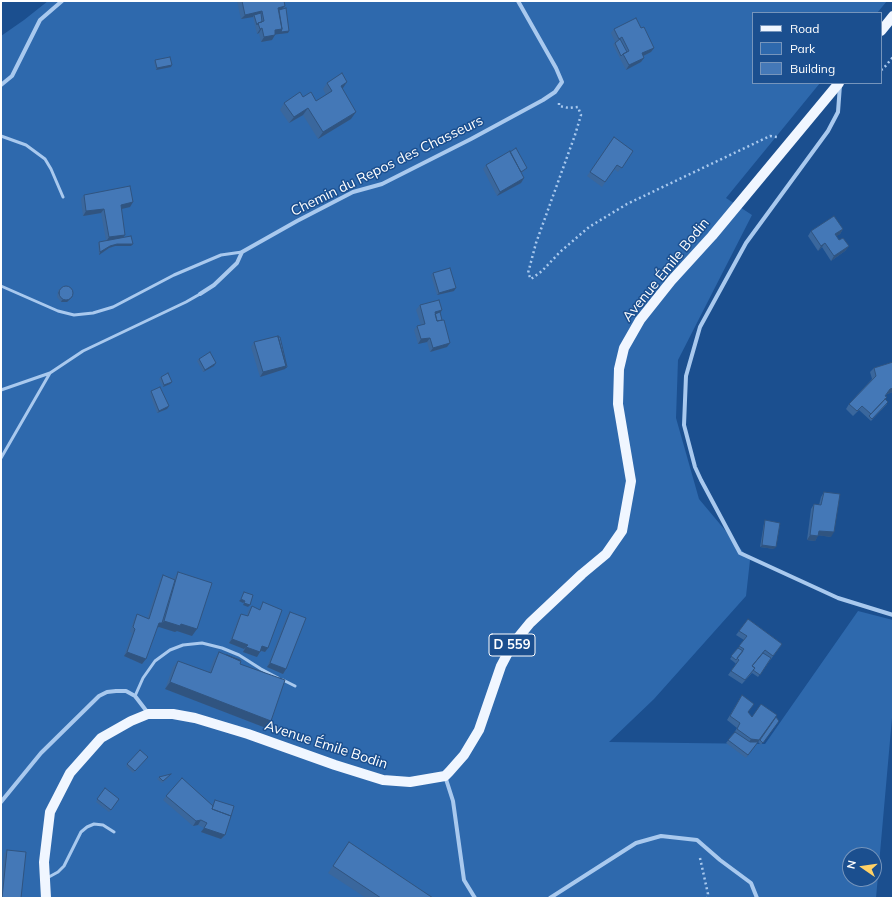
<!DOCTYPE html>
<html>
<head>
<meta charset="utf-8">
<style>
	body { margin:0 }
	#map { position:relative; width:894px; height:899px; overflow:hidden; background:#1b4f8f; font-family:Mulish,sans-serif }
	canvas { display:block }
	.frame { position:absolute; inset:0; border:2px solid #fff; pointer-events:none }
	.legend { position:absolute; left:752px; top:12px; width:130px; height:72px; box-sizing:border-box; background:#1b4f8f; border:1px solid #7695bc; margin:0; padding:5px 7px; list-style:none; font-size:12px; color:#fff }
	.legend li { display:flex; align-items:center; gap:8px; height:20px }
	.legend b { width:20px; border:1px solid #7695bc }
	.north { position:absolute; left:842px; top:847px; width:40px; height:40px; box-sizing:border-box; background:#1b4f8f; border:1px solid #7695bc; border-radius:50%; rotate:283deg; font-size:11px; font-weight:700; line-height:16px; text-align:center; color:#fff }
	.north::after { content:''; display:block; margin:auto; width:14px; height:18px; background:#ffd166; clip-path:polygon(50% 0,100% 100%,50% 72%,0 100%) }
</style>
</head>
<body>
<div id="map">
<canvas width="894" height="899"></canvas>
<div class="frame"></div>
<ul class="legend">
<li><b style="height:5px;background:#f0f6ff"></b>Road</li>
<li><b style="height:11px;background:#2e69ad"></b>Park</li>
<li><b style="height:11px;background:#4478b7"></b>Building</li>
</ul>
<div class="north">N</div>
</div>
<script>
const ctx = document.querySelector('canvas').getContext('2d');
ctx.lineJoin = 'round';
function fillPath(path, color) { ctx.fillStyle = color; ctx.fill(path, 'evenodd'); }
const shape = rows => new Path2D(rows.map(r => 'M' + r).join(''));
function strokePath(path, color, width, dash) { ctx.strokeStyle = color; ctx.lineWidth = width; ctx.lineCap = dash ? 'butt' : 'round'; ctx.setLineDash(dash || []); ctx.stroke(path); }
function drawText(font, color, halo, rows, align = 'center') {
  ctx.font = font + ' Mulish,sans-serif'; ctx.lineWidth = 3; ctx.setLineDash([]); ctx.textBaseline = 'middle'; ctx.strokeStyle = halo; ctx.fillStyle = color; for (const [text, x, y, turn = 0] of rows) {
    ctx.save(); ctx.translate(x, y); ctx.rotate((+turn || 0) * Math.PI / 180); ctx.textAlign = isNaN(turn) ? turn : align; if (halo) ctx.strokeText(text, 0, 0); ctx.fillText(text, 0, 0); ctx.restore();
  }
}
fillPath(shape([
	[48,1,887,1,877,13,753,13,753,83,820,83,726,198,752,215,678,360,676,418,699,499,750,560,746,596,654,699,609,742,765,744,858,611,893,620,893,717,892,718,876,898,1,898,1,36,24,20],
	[850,855,874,855,874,879,850,879]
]), '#2e69ad');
strokePath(shape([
	[881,70,883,69,893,57],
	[559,103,559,106,569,108,578,107,581,115,575,135,536,243,528,273,531,279,542,271,560,252,589,227,627,204,770,136,777,137],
	[700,858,708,894,707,898]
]), '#a9c9ee', 2.5, [2, 3]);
strokePath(shape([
	[1,136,26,145,45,159,51,169,63,197],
	[1,286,58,311,74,315,93,313,113,307,174,275,221,255,242,252],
	[1,390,50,373],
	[1,458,50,373,83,351,186,302,200,294],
	[283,680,295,686],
	[135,696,143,678,155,661,170,650,183,645,202,643,222,648,239,655,261,669,278,678],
	[47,878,58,872,64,866,81,832,87,827,94,824,103,825,114,832]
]), '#a9c9ee', 3);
strokePath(shape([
	[1,85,12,76,40,20,62,1],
	[840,85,838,112,828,131,746,243,700,327,686,376,684,425,695,467,701,480,740,553,838,598,893,615],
	[200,294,214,285,237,263,242,252,297,221,353,192,382,184,471,139,543,100,555,92,562,82,556,68,518,1],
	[445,776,453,801,464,880,475,898],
	[1,802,41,753,99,696,107,692,116,691,126,691,135,696,148,713],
	[550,898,636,843,661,836,697,840,720,860,751,883,757,898]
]), '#a9c9ee', 4);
strokePath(shape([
	[881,31,893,16],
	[46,898,44,862,50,812,70,773,101,738,131,721,148,714,173,714,195,718,248,734,335,765,383,780,410,782,445,776,449,772,464,755,479,730,501,666,512,645,530,623,582,574,606,554,622,531,631,481,618,404,619,369,624,348,640,320,671,281,712,236,839,83]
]), '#f0f6ff', 10);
fillPath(shape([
	[237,1,284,1,285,6,282,9,288,33,275,34,272,40,261,42,259,33,257,34,253,17,241,19],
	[614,29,654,48,651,52,644,56,641,62,626,70,613,45,615,42,611,33],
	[155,60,171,67,156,70,154,62],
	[327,83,342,89,351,119,318,139,303,115,289,123,280,110,284,103,303,97,316,101,326,95,323,89],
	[614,137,633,151,618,172,614,169,602,187,587,176],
	[486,165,525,171,521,173,524,178,521,183,497,196,483,169],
	[84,195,133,202,130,207,121,209,125,235,123,237,133,244,131,246,115,246,109,248,99,255,98,244,99,242,106,240,101,213,83,216,81,199],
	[843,229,840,234,836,236,839,240,849,246,845,251,831,261,822,247,818,251,808,236,811,231],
	[433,273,454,291,437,295,431,275],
	[59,289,71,298,67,302,61,302,57,297,58,291],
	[420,305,442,310,440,312,442,320,450,343,447,347,430,352,427,342,418,344,414,330,417,326,421,325,416,310],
	[254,342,285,369,260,377,251,347],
	[199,359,214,366,203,372,197,361],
	[893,362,893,392,887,394,885,396,885,399,887,404,871,421,859,410,853,416,846,409,849,404,872,379,870,372,874,368],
	[161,377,172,382,170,384,163,387,159,379],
	[151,391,169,406,167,409,157,413,150,394],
	[824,492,831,537,818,535,815,541,807,540,811,509,814,504,819,505,821,497],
	[765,520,774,549,760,547,764,523],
	[178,572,192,636,177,631,175,632,159,627,157,628,142,664,124,656,132,633,130,632,134,619,137,614,147,619,160,580,163,575,173,579],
	[263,602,268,648,265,652,260,651,257,657,243,652,244,649,229,643,238,619,241,614,247,616,248,611,252,606,259,610,260,607],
	[290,612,286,669,283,674,267,667,287,616],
	[748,619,782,644,758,677,752,673,742,684,728,675,736,664,734,662,730,659,744,640,736,635],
	[219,652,240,664,266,728,165,689,173,667,178,661,209,672,214,659],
	[742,695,748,712,752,717,777,715,746,758,726,743,734,733,737,728,727,720],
	[776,717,779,721,761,745,758,742],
	[146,759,133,773,126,766,127,764],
	[170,776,162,783,157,779,159,777],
	[105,788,119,799,109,812,96,802],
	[166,796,212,805,215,800,231,816,225,835,221,839,201,832,204,828,198,825,193,826,163,800],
	[349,842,433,898,366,898,328,873],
	[7,850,21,898,1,898,1,880,4,854]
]), '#3a679d');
fillPath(shape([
	[285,6,281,10,277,12,278,8],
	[262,11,259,16,254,15,253,17,241,19,245,15],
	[262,28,259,33,257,34,260,29],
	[282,29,289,31,288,33,271,35,275,30],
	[275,35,272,40,261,42,264,37],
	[654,48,651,52,639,58,642,53],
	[644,58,641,62,626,70,629,65],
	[172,65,171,67,156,70,157,68],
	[347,82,343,88,336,93,341,86],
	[308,108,303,115,289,123,294,117],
	[356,112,351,119,318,139,323,132],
	[524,178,521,183,497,196,500,192],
	[133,202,130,207,117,210,121,205],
	[104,209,101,213,83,216,86,211],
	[843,229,840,234,832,239,835,234],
	[125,235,122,239,106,242,109,237],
	[825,243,822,247,818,251,821,246],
	[117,244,133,244,131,246,115,246,109,248,99,255,100,252,110,246],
	[849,246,845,251,831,261,834,256],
	[456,288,454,291,437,295,439,293],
	[73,296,67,302,61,302,62,300],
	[442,310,439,315,434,316,435,312],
	[430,338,427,342,418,344,421,339],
	[450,343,447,347,430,352,433,348],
	[216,363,214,366,203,372,205,370],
	[286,366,287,367,285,369,260,377,263,372],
	[172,382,170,384,163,387,164,385],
	[893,388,893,392,887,394,882,400,890,389],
	[169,406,167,409,157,413,159,411],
	[819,531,834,532,831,537,816,535],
	[810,535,818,536,815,541,807,540],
	[762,545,776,547,774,549,760,547],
	[241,599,245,601,243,603,239,601],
	[244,603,250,605,248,607,243,605],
	[164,621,181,624,197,629,192,636,177,631,175,632,159,627,155,628,159,623,162,623],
	[232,639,248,645,244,649,229,643],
	[262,646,268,648,265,652,259,650],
	[246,647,260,652,257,657,243,652],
	[127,652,146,659,142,664,124,656],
	[270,663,286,669,283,674,267,667],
	[170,682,271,721,266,728,165,689],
	[774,719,758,742,746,758,756,744,748,744,751,739],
	[201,820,198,825,193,826,196,821],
	[204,828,225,835,221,839,201,832]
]), '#305480');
const building = shape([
	[242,1,284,1,285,6,278,8,282,29,275,30,275,35,264,37,262,28,260,29,258,23,264,21,262,11,245,15,242,1],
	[286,8,289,31,281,32,282,29,279,10,286,8],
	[261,13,262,22,258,23,257,25,254,15,261,13],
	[636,18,641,28,644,27,654,48,642,53,644,58,629,65,623,54,629,51,622,37,619,39,614,29,636,18],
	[620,39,627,52,623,54,621,56,615,43,620,39],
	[170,57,172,65,157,68,155,60,170,57],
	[342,73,347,82,341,86,356,112,323,132,308,108,294,117,284,103,300,92,303,97,311,92,316,101,332,91,327,83,342,73],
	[614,137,633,151,622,168,617,165,605,182,590,172,614,137],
	[516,148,527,168,521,172,510,152,516,148],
	[510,151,524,178,500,192,486,165,510,151],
	[130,186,133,202,121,205,125,235,109,237,104,209,86,211,84,195,130,186],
	[834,216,843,229,835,234,839,240,843,238,849,246,834,256,825,243,821,246,811,231,834,216],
	[131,236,133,244,117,244,110,246,100,252,99,242,131,236],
	[450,268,456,288,439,293,433,273,450,268],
	'59 293a7 7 0 1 1 14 0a7 7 0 1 1-14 0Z',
	[439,300,442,310,435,312,437,321,444,320,450,343,433,348,430,338,421,339,417,326,425,324,420,305,439,300],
	[440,312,442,320,437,321,435,314,440,312],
	[278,336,286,366,263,372,254,342,278,336],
	[278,337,280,337,287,367,284,368,286,366,278,337],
	[210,352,216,363,205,370,199,359,210,352],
	[893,362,893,388,890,389,885,396,887,397,871,414,862,406,857,411,849,404,876,376,874,368,893,362],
	[168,373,172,382,164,385,161,377,168,373],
	[160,387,169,406,159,411,151,391,160,387],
	[885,399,888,402,872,419,869,416,885,399],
	[824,492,840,494,834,532,819,531,818,536,810,535,814,504,821,505,824,492],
	[765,520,780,523,776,547,762,545,765,520],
	[178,572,212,583,197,629,181,624,180,626,164,621,178,572],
	[163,575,175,580,162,623,159,623,146,659,127,652,135,629,133,627,137,614,149,619,163,575],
	[244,592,253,595,250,605,244,603,245,601,241,599,244,592],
	[263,602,282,610,268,648,262,646,260,652,246,647,248,645,232,639,241,614,248,616,252,606,260,610,263,602],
	[290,612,306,618,286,669,270,663,290,612],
	[748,619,782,644,773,656,765,650,752,666,755,668,745,680,731,671,739,660,737,658,744,649,739,646,747,636,739,631,748,619],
	[738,648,743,651,736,660,731,656,738,648],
	[219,652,241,661,240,664,285,680,271,721,170,682,178,661,211,673,219,652],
	[763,653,771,658,760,675,753,670,755,668,752,666,763,653],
	[227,655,240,660,240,661,227,655],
	[742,695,754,704,748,712,752,717,761,704,777,715,759,740,751,739,737,729,740,723,730,716,742,695],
	[776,717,779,721,763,743,760,740,776,717],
	[735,732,750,742,758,742,748,755,728,740,735,732],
	[140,750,148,757,135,771,127,764,140,750],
	[171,774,163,781,159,777,171,774],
	[182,778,213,806,212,809,231,816,225,835,204,828,207,823,201,820,196,821,166,796,182,778],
	[105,788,119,799,111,810,97,799,105,788],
	[215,800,234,806,231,816,212,809,215,800],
	[349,842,433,898,381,898,333,866,349,842],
	[7,850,26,852,21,898,1,898,2,898,7,850]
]);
fillPath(building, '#4478b7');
strokePath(building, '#305480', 1);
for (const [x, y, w] of [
	[512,645,46]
]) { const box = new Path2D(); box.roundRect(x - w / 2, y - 11, w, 22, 3); ctx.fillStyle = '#1b4f8f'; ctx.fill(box); strokePath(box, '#fff', 1); }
drawText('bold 13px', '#fff', null, [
	["D 559",512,645]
]);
drawText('14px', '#fff', '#1b4f8f', [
	["Chemin du Repos des Chasseurs",387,166,-26],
	["Avenue Émile Bodin",666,270,-51],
	["Avenue Émile Bodin",326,745,18]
]);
</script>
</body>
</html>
